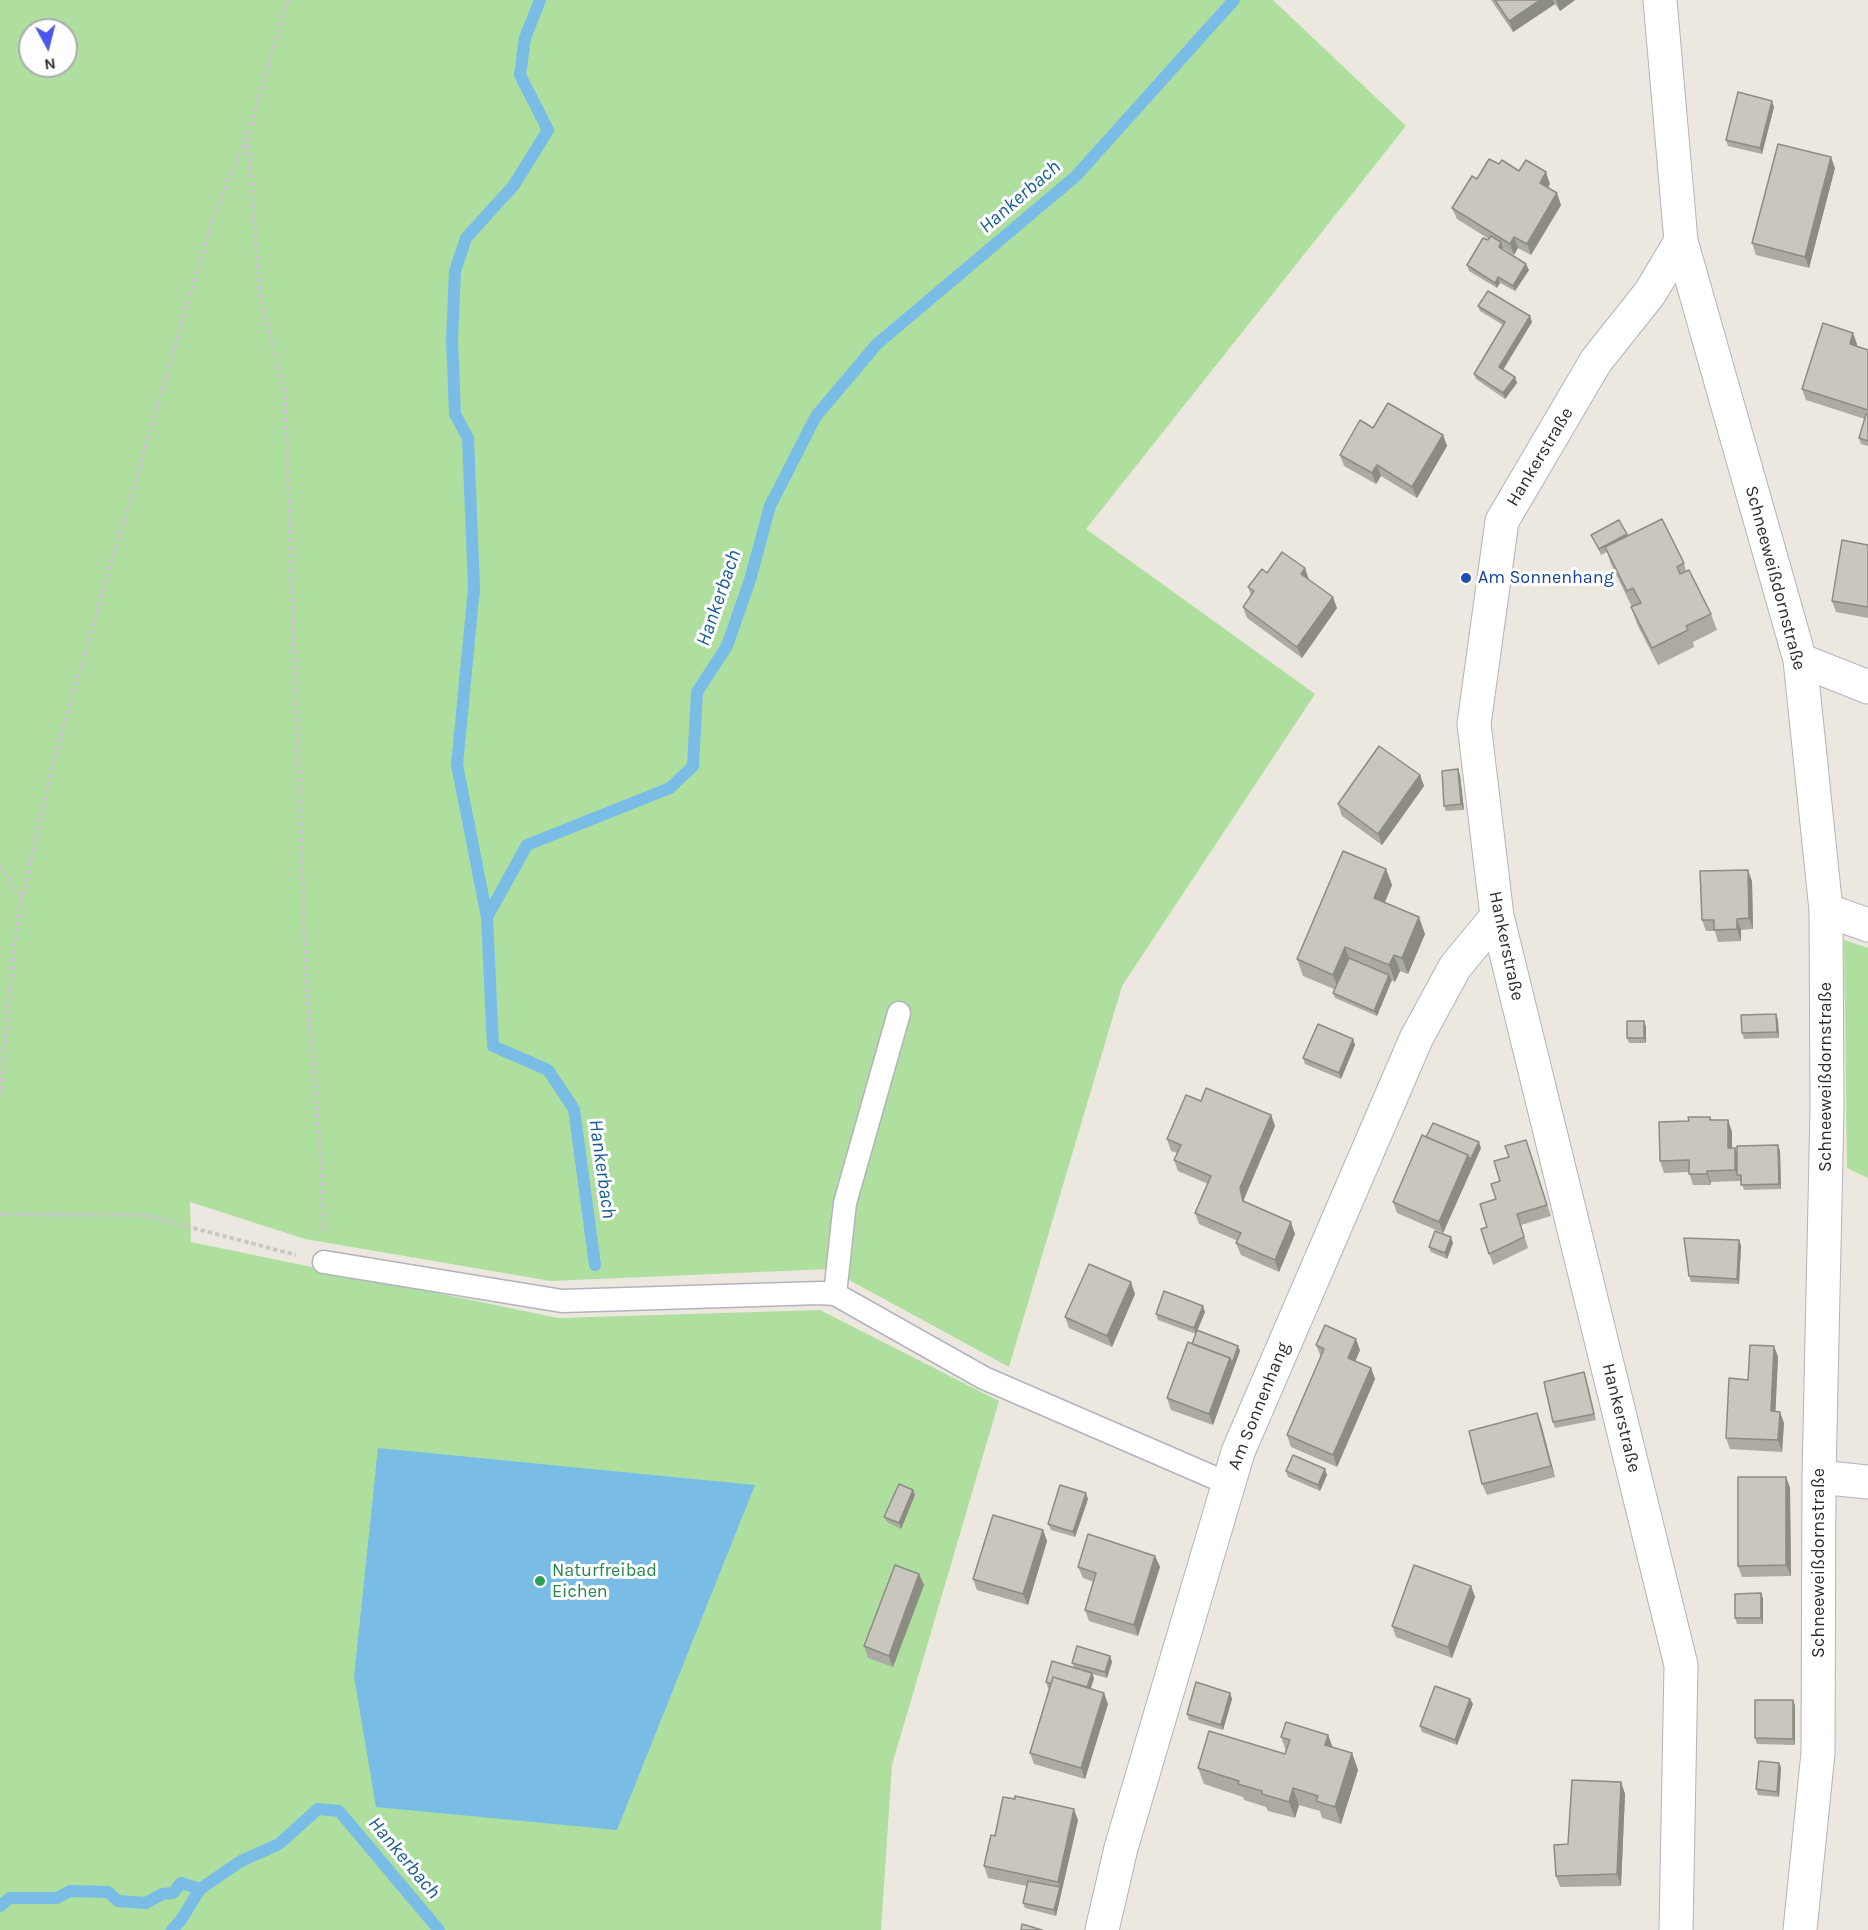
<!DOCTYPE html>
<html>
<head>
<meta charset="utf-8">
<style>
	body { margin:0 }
	#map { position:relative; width:1868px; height:1930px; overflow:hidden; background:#ece8df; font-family:Karla,sans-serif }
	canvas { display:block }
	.north { position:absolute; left:18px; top:18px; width:60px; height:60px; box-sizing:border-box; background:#fff; border:2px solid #ababab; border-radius:50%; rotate:173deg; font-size:16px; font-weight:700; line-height:24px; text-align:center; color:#2c2c2c }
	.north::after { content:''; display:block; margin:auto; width:21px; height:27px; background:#4a56ee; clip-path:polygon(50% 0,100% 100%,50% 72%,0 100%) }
</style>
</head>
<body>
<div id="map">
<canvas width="1868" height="1930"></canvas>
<div class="north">N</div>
</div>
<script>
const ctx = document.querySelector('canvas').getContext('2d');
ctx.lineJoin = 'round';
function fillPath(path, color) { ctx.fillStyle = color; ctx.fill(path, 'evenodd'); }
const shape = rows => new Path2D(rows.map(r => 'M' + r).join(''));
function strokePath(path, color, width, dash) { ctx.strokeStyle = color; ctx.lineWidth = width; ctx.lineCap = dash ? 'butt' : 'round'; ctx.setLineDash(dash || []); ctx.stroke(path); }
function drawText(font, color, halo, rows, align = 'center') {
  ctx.font = font + ' Karla,sans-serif'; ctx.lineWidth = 6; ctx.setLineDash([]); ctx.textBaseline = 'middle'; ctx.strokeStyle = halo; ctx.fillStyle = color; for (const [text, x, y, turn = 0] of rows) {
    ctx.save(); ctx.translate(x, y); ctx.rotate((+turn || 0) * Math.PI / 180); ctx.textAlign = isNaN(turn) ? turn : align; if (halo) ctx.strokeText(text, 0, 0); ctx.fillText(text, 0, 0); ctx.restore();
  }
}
fillPath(shape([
	[0,0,1273,0,1406,126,1086,529,1315,694,1122,986,1009,1367,829,1269,551,1281,305,1239,190,1202,191,1242,558,1318,820,1310,999,1401,892,1765,881,1930,0,1930],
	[30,30,66,30,66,66,30,66],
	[1844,940,1868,948,1868,1178,1847,1168]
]), '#aedf9f');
fillPath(shape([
	[378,1448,755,1485,617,1830,376,1807,354,1677]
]), '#79bde7');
strokePath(shape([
	[487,917,457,765,474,588,468,438,455,414,452,341,455,271,466,238,514,185,548,130,520,75,525,38,540,0],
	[595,1265,574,1109,548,1070,493,1046,487,917,527,845,670,788,693,766,697,692,727,646,750,580,770,506,816,416,877,344,1076,176,1234,0],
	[0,1906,10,1898,57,1898,70,1891,108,1892,118,1901,146,1903,162,1894,173,1893,181,1883,200,1889],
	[172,1930,181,1920,200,1889,241,1861,279,1844,318,1809,339,1811,439,1930]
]), '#79bde7', 12);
const lane = shape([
	[324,1262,562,1301,820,1293,835,1294,984,1378,1229,1484],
	[835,1294,845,1203,899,1013]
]);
const street = shape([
	[1660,0,1681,241,1650,293,1596,361,1502,521,1474,724,1497,916,1681,1665,1676,1930],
	[1681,241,1800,660,1826,910,1827,1109,1819,1477,1818,1753,1800,1930],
	[1800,660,1868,687],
	[1826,910,1868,925],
	[1819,1477,1868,1482],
	[1102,1930,1121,1848,1238,1452,1416,1039,1455,967,1497,916]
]);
strokePath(lane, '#b2b3be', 25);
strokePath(street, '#b2b3be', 35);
strokePath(shape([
	[288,0,247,136,261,303,285,393,306,976,322,1172,323,1231],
	[0,866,22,899],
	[0,1097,14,945,22,899,54,759,213,217,246,139],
	[0,1214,144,1215,296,1255]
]), '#c8c8c8', 4, [4.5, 3]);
strokePath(lane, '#fff', 22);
strokePath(street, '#fff', 33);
fillPath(shape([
	[1491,0,1575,0,1560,11,1555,4,1513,32],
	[1774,107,1762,154,1728,146,1726,140],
	[1499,164,1519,171,1550,184,1548,188,1561,205,1531,255,1518,248,1514,255,1503,248,1503,249,1529,270,1515,291,1500,283,1497,288,1469,271,1467,265,1489,239,1457,219,1452,208,1477,179],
	[1835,168,1809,268,1756,255,1752,243],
	[1478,306,1532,322,1503,370,1515,377,1517,383,1505,399,1476,379,1474,374,1503,325,1480,311],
	[1857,344,1857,346,1868,350,1868,446,1861,444,1859,438,1865,419,1806,400,1802,389],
	[1373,428,1443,435,1447,446,1417,498,1381,476,1376,484,1344,466,1340,455],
	[1619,520,1628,536,1684,563,1686,571,1711,614,1717,630,1693,642,1694,647,1658,665,1637,624,1631,607,1632,607,1611,564,1607,552,1601,555,1591,535],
	[1868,545,1868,618,1836,612,1832,601],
	[1267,573,1309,580,1337,608,1302,658,1247,618,1243,607,1251,595,1248,587],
	[1458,769,1460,775,1464,810,1446,811,1444,806],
	[1420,775,1424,786,1382,845,1342,816,1338,804],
	[1386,869,1392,885,1385,902,1425,934,1408,974,1400,971,1395,982,1391,980,1377,1016,1335,998,1333,993,1334,989,1303,976,1297,959],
	[1752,881,1753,929,1741,930,1741,941,1718,942,1715,931,1706,931,1702,920],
	[1776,1014,1778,1020,1779,1038,1744,1039,1742,1033],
	[1646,1026,1646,1043,1629,1043,1627,1038],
	[1353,1039,1355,1045,1341,1079,1305,1064,1303,1058],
	[1201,1101,1271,1115,1275,1126,1244,1199,1244,1202,1295,1234,1279,1272,1241,1255,1236,1243,1238,1241,1199,1224,1195,1213,1208,1184,1178,1171,1174,1160,1177,1153,1171,1151,1167,1139],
	[1710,1117,1712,1120,1728,1120,1732,1132,1732,1148,1737,1154,1780,1151,1781,1189,1744,1190,1741,1181,1740,1181,1711,1182,1711,1185,1693,1185,1689,1172,1664,1173,1660,1161,1689,1121],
	[1426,1137,1481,1148,1443,1233,1397,1213,1393,1202],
	[1526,1140,1551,1216,1521,1225,1528,1248,1493,1265,1481,1229,1487,1227,1496,1199,1500,1181,1509,1157],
	[1739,1240,1741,1246,1739,1284,1691,1282,1689,1276],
	[1453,1243,1447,1259,1431,1252,1429,1247],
	[1135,1294,1112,1347,1069,1328,1065,1317],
	[1205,1312,1197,1330,1238,1346,1240,1351,1213,1425,1171,1410,1167,1398,1196,1334,1158,1320,1156,1314],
	[1316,1345,1360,1350,1355,1361,1371,1368,1375,1379,1337,1467,1291,1447,1287,1435,1321,1357],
	[1774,1346,1778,1357,1775,1411,1784,1423,1782,1452,1730,1449,1726,1438,1748,1380],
	[1586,1378,1596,1420,1555,1428,1553,1422],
	[1537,1413,1541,1424,1555,1477,1487,1495,1482,1484],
	[1325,1469,1327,1475,1320,1491,1288,1477,1286,1471],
	[1786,1477,1790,1488,1791,1576,1742,1577,1738,1566],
	[915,1495,901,1529,887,1522,884,1517],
	[1088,1499,1075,1537,1051,1530,1048,1524],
	[1043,1530,1047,1541,1028,1605,977,1590,973,1579],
	[1155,1556,1160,1567,1138,1636,1089,1621,1085,1610,1094,1582,1083,1578,1078,1567],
	[919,1574,924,1585,893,1667,868,1658,864,1646],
	[1471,1586,1475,1597,1452,1658,1396,1637,1392,1626],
	[1761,1593,1763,1599,1763,1624,1737,1624,1735,1618],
	[1110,1656,1112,1662,1107,1678,1092,1674,1094,1678,1091,1688,1108,1704,1085,1779,1034,1764,1030,1753,1049,1688,1048,1688,1046,1682,1074,1667,1072,1663],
	[1230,1693,1232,1699,1223,1730,1189,1720,1187,1714],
	[1793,1700,1795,1706,1795,1745,1757,1744,1755,1738],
	[1473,1704,1457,1745,1422,1732,1420,1726],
	[1328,1735,1333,1748,1352,1753,1358,1770,1341,1824,1322,1818,1320,1811,1299,1805,1295,1818,1268,1811,1266,1807,1244,1800,1243,1797,1204,1784,1198,1768,1285,1754,1286,1751,1281,1737],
	[1779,1763,1781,1768,1779,1797,1758,1795,1756,1789],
	[1621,1782,1625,1794,1621,1886,1560,1887,1556,1876,1568,1844],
	[1078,1820,1056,1916,1025,1908,1023,1903,1027,1886,988,1878,984,1866,995,1836]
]), '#acaaa3');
fillPath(shape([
	[1540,0,1553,0,1555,4,1513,32,1509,21],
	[1556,0,1575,0,1560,11],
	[1772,101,1774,107,1762,154,1760,148],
	[1831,157,1835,168,1809,268,1805,257],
	[1546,172,1550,184,1544,194,1540,183],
	[1557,193,1561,205,1531,255,1527,244],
	[1514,237,1518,248,1514,255,1510,244],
	[1501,242,1503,248,1501,253,1499,247],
	[1526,264,1529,270,1515,291,1513,286],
	[1498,277,1500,283,1497,288,1495,283],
	[1530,316,1532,322,1501,373,1499,367],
	[1853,333,1857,344,1854,355,1850,344],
	[1515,377,1517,383,1505,399,1503,393],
	[1443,435,1447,446,1417,498,1412,487],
	[1377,465,1381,476,1376,484,1372,473],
	[1305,568,1309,580,1301,574],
	[1333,597,1337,608,1302,658,1297,647],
	[1458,769,1460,775,1464,810,1461,804],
	[1420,775,1424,786,1382,845,1378,834],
	[1386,869,1392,885,1380,914,1374,898],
	[1748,870,1752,881,1753,929,1749,918],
	[1419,917,1425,934,1408,974,1402,958],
	[1737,919,1741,930,1741,941,1737,929],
	[1345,947,1351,964,1339,991,1333,975],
	[1394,955,1400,971,1395,982,1389,965],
	[1389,975,1392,980,1377,1016,1374,1011],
	[1776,1014,1778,1020,1779,1038,1777,1032],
	[1644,1021,1646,1026,1646,1043,1644,1038],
	[1353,1039,1355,1045,1341,1079,1339,1073],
	[1271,1115,1275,1126,1244,1199,1247,1213,1240,1188],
	[1728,1120,1732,1132,1732,1160,1728,1148],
	[1479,1142,1481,1148,1443,1233,1439,1222,1468,1155],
	[1778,1145,1780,1151,1781,1189,1779,1184],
	[1735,1148,1739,1159,1737,1175,1735,1170],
	[1707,1171,1711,1182,1711,1185,1707,1174],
	[1291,1222,1295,1234,1279,1272,1275,1260],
	[1451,1237,1453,1243,1447,1259,1445,1253],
	[1739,1240,1741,1246,1739,1284,1737,1279],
	[1131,1282,1135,1294,1112,1347,1107,1336],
	[1203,1306,1205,1312,1196,1334,1194,1328],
	[1356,1339,1360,1350,1352,1369,1348,1358],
	[1238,1346,1240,1351,1213,1425,1209,1414,1230,1358],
	[1774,1346,1778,1357,1775,1423,1771,1411],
	[1371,1368,1375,1379,1337,1467,1333,1455],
	[1780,1412,1784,1423,1782,1452,1778,1440],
	[1537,1413,1541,1424,1555,1477,1551,1466],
	[1325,1469,1327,1475,1320,1491,1318,1485],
	[1786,1477,1790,1488,1791,1576,1786,1565],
	[913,1490,915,1495,901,1529,899,1523],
	[1086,1493,1088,1499,1075,1537,1073,1532],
	[1043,1530,1047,1541,1028,1605,1023,1594],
	[1155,1556,1160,1567,1138,1636,1134,1625],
	[919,1574,924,1585,893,1667,889,1656],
	[1471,1586,1475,1597,1452,1658,1448,1647],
	[1761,1593,1763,1599,1763,1624,1761,1618],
	[1110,1656,1112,1662,1107,1678,1105,1672],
	[1092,1673,1094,1678,1088,1697,1086,1692],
	[1104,1693,1108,1704,1085,1779,1081,1768],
	[1230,1693,1232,1699,1223,1730,1221,1725],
	[1470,1699,1473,1704,1457,1745,1455,1740],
	[1793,1700,1795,1706,1795,1745,1793,1739],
	[1328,1735,1334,1751,1325,1745],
	[1352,1753,1358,1770,1341,1824,1335,1807],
	[1779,1763,1781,1768,1779,1797,1777,1792],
	[1621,1782,1625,1794,1621,1886,1617,1874],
	[1293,1788,1299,1805,1295,1818,1289,1802],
	[1074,1809,1078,1820,1056,1916,1054,1910,1060,1887,1058,1882]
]), '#8c8b84');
const building = shape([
	[1495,0,1540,0,1509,21,1495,0],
	[1738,92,1772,101,1760,148,1726,140,1738,92],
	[1778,144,1831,157,1805,257,1752,243,1778,144],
	[1489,159,1499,164,1502,160,1519,171,1526,160,1546,172,1540,183,1557,193,1527,244,1514,237,1510,244,1452,208,1472,176,1477,179,1489,159],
	[1491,236,1501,242,1499,247,1526,264,1513,286,1498,277,1495,283,1467,265,1483,238,1488,240,1491,236],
	[1488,291,1530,316,1499,367,1515,377,1503,393,1474,374,1505,322,1478,306,1488,291],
	[1823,323,1853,333,1850,344,1868,350,1868,410,1802,389,1823,323],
	[1388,403,1443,435,1412,487,1377,465,1372,473,1340,455,1360,420,1373,428,1388,403],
	[1866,414,1868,415,1868,441,1859,438,1866,414],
	[1662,519,1684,563,1677,567,1680,574,1689,570,1711,614,1686,626,1688,630,1652,648,1631,607,1641,603,1633,588,1627,591,1605,547,1662,519],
	[1619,520,1627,534,1599,549,1591,535,1619,520],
	[1842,540,1868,545,1868,607,1832,601,1842,540],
	[1282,552,1305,568,1301,574,1333,597,1297,647,1243,607,1254,591,1248,587,1262,569,1267,573,1282,552],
	[1379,746,1420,775,1378,834,1338,804,1379,746],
	[1458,769,1461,804,1444,806,1442,771,1458,769],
	[1343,851,1386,869,1374,898,1419,917,1402,958,1394,955,1389,965,1345,947,1333,975,1297,959,1343,851],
	[1748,870,1749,918,1737,919,1737,929,1714,930,1714,920,1702,920,1700,871,1748,870],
	[1349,958,1389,975,1374,1011,1333,993,1349,958],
	[1776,1014,1777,1032,1742,1033,1741,1015,1776,1014],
	[1627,1021,1644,1021,1644,1038,1627,1038,1627,1021],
	[1318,1024,1353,1039,1339,1073,1303,1058,1318,1024],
	[1206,1088,1271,1115,1240,1188,1243,1201,1291,1222,1275,1260,1236,1243,1241,1233,1195,1213,1211,1176,1174,1160,1181,1145,1167,1139,1186,1095,1201,1101,1206,1088],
	[1688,1117,1710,1117,1710,1120,1728,1120,1728,1148,1735,1148,1735,1170,1707,1171,1707,1174,1689,1174,1689,1160,1660,1161,1659,1122,1689,1121,1688,1117],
	[1433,1123,1479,1142,1470,1160,1468,1155,1426,1137,1433,1123],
	[1422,1135,1468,1155,1439,1222,1393,1202,1422,1135],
	[1526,1140,1547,1205,1517,1214,1524,1237,1489,1254,1481,1229,1487,1227,1480,1204,1496,1199,1491,1184,1500,1181,1494,1161,1509,1157,1505,1146,1526,1140],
	[1778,1145,1779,1184,1741,1185,1741,1175,1737,1175,1737,1146,1778,1145],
	[1435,1231,1451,1237,1445,1253,1429,1247,1435,1231],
	[1684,1238,1739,1240,1737,1279,1689,1276,1684,1238],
	[1089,1264,1131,1282,1107,1336,1065,1317,1089,1264],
	[1164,1291,1203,1306,1194,1328,1156,1314,1164,1291],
	[1325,1325,1356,1339,1348,1358,1371,1368,1333,1455,1287,1435,1324,1349,1316,1345,1325,1325],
	[1197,1330,1238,1346,1232,1364,1230,1358,1192,1344,1197,1330],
	[1188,1342,1230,1358,1209,1414,1167,1398,1188,1342],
	[1750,1345,1774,1346,1771,1411,1780,1412,1778,1440,1726,1438,1729,1378,1748,1380,1750,1345],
	[1584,1372,1594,1414,1553,1422,1544,1382,1584,1372],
	[1537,1413,1551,1466,1482,1484,1469,1431,1537,1413],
	[1293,1455,1325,1469,1318,1485,1286,1471,1293,1455],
	[1738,1477,1786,1477,1786,1565,1738,1566,1738,1477],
	[899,1484,913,1490,899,1523,884,1517,899,1484],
	[1060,1485,1086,1493,1073,1532,1048,1524,1060,1485],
	[993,1515,1043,1530,1023,1594,973,1579,993,1515],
	[1088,1534,1155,1556,1134,1625,1085,1610,1096,1573,1078,1567,1088,1534],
	[895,1565,919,1574,889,1656,864,1646,895,1565],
	[1414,1565,1471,1586,1448,1647,1392,1626,1414,1565],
	[1761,1593,1761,1618,1735,1618,1735,1594,1761,1593],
	[1077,1646,1110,1656,1105,1672,1072,1663,1077,1646],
	[1052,1661,1092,1673,1087,1687,1053,1677,1051,1684,1046,1682,1052,1661],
	[1053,1677,1104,1693,1081,1768,1030,1753,1053,1677],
	[1196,1682,1230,1693,1221,1725,1187,1714,1196,1682],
	[1435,1686,1470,1699,1455,1740,1420,1726,1435,1686],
	[1755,1700,1793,1700,1793,1739,1755,1738,1755,1700],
	[1286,1722,1328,1735,1325,1745,1352,1753,1335,1807,1316,1801,1318,1796,1293,1788,1289,1802,1262,1794,1262,1791,1238,1784,1239,1781,1198,1768,1209,1731,1285,1754,1290,1740,1281,1737,1286,1722],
	[1759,1761,1779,1763,1777,1792,1756,1789,1759,1761],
	[1572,1780,1621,1782,1617,1874,1556,1876,1554,1845,1568,1844,1572,1780],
	[1015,1796,1074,1809,1058,1882,984,1866,991,1835,995,1836,1003,1797,1015,1799,1015,1796],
	[1028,1881,1060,1887,1054,1910,1023,1903,1028,1881],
	[1022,1924,1042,1930,1021,1930,1022,1924]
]);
fillPath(building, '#c8c6bd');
strokePath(building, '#8c8b84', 1.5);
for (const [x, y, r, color] of [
	[1466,578,6,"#1a4fb4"],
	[540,1581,6,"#2e9e5b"]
]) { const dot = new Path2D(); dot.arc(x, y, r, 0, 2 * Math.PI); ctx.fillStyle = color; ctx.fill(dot); strokePath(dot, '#fff', 2); }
drawText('18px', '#2c2c2c', '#fff', [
	["Hankerstraße",1540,457,-59],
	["Schneeweißdornstraße",1775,578,75],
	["Hankerstraße",1506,946,78],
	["Schneeweißdornstraße",1826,1077,-90],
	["Am Sonnenhang",1259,1406,-68],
	["Hankerstraße",1621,1418,76],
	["Schneeweißdornstraße",1819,1563,-90]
]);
drawText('18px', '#164399', '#fff', [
	["Am Sonnenhang",1478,578]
], 'left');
drawText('18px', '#27864d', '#fff', [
	["Naturfreibad",552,1571],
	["Eichen",552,1592]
], 'left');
drawText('italic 20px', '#175b94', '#fff', [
	["Hankerbach",1020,197,-41],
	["Hankerbach",719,598,-71],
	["Hankerbach",602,1169,82],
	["Hankerbach",404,1858,50]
]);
</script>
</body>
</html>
